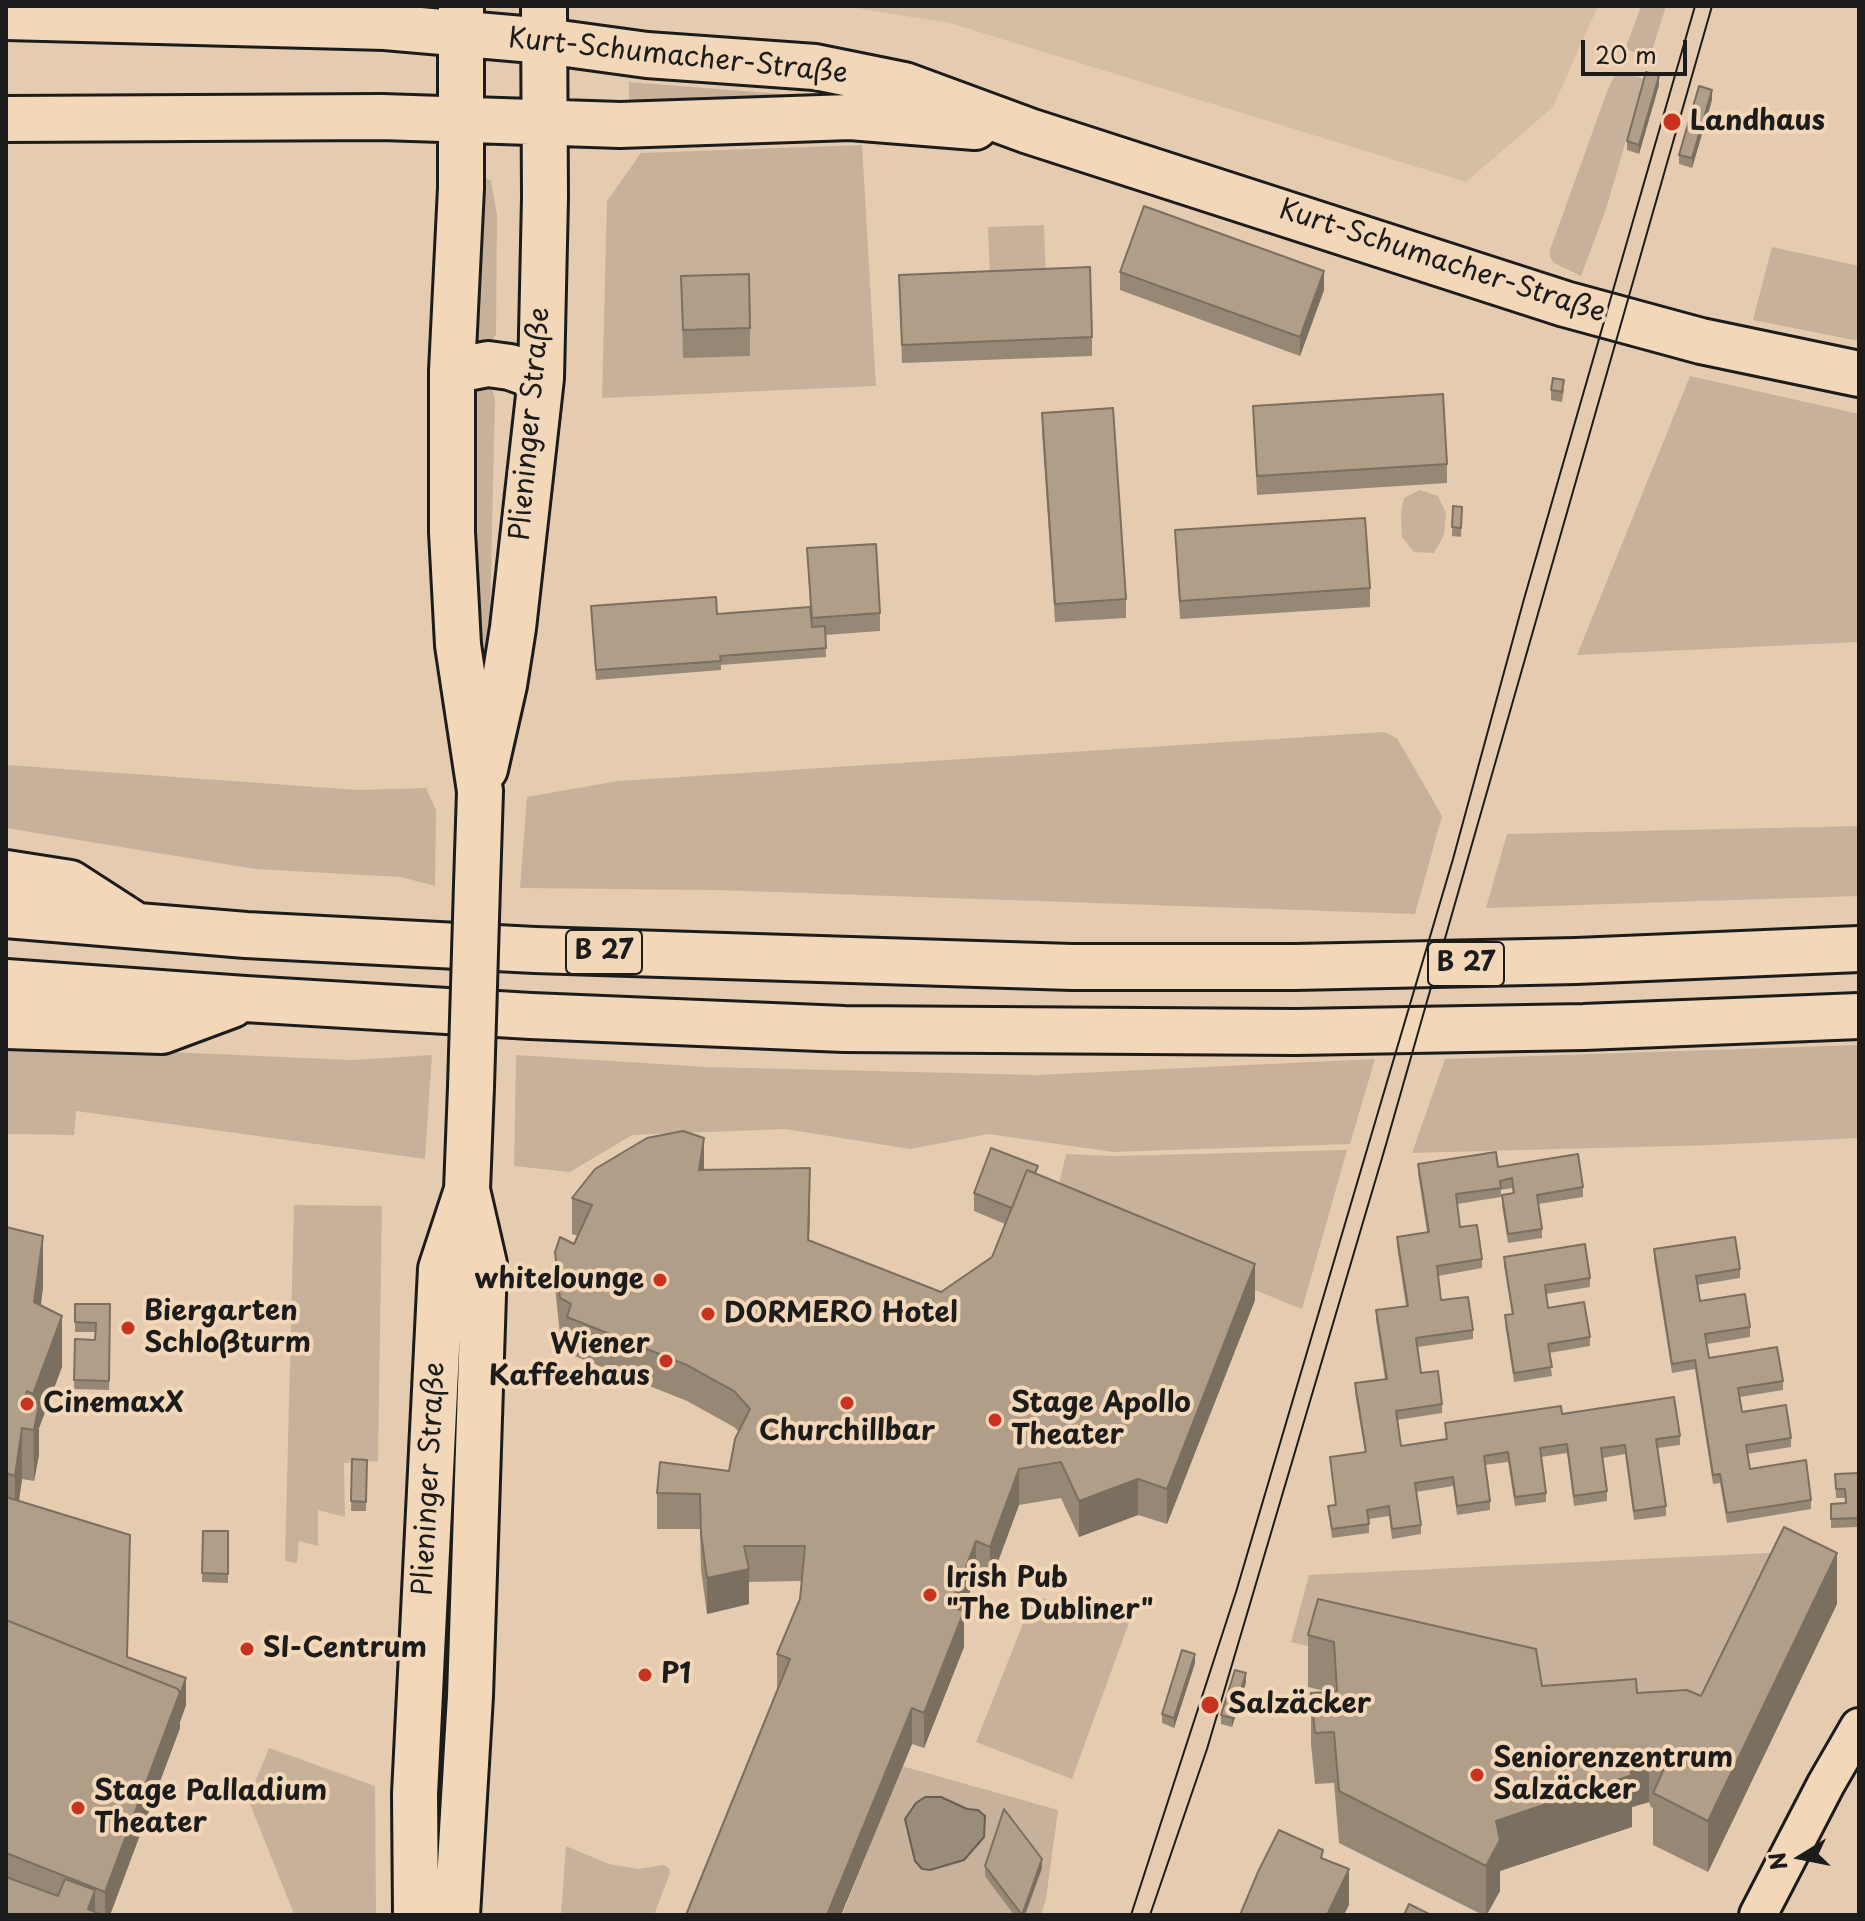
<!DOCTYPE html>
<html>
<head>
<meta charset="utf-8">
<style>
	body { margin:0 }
	#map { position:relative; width:1865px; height:1921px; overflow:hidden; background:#e5ccb0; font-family:"Playpen Sans",sans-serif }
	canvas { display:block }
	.frame { position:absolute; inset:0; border:8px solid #1c1c1c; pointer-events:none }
	.north { position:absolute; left:1761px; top:1817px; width:80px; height:80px; -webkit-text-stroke:6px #f2d7b9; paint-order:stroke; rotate:260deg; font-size:22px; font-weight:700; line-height:32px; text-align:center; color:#1c1c1c }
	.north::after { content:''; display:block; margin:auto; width:28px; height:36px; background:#1c1c1c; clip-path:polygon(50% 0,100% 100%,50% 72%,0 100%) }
	.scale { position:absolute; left:1581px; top:40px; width:106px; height:36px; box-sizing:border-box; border:4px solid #1c1c1c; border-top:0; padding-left:10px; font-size:24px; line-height:28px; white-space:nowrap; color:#1c1c1c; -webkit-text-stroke:6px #f2d7b9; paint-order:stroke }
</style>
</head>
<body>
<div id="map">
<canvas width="1865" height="1921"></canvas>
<div class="frame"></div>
<div class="north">N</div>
<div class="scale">20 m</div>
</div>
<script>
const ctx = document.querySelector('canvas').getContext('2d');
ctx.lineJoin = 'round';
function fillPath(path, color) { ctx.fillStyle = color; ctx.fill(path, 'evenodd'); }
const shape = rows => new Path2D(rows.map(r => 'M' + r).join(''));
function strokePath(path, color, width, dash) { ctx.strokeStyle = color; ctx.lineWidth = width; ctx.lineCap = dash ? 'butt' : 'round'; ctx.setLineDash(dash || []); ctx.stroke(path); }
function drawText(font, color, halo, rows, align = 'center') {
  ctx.font = font + ' "Playpen Sans",sans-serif'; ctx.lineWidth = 8; ctx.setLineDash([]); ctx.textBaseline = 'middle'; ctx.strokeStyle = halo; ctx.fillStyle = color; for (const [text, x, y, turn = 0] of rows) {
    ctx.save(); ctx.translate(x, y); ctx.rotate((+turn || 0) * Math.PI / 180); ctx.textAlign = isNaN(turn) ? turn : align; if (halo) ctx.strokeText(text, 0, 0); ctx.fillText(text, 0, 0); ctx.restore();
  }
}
fillPath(shape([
	[842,6,1598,6,1553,107,1466,182,950,23]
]), '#d5bea4');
fillPath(shape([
	[1641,6,1666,6,1650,57,1628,50,1626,47],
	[1621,72,1644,79,1606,209,1581,276,1554,263,1550,257,1550,250,1608,89,1616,73],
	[629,82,832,98,629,109],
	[862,145,876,386,602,398,607,201,641,153],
	[485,178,491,181,497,215,496,335,492,340,484,345,476,343,470,337,482,179],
	[1044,225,1046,278,990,280,988,227],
	[1772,247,1859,266,1859,341,1753,320],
	[1690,376,1859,414,1859,642,1577,655],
	[484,386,492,389,495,398,490,616,485,679,474,643,473,388],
	[1420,490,1438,496,1446,513,1444,535,1434,553,1414,552,1402,537,1401,512,1404,498],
	[1384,732,1397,738,1442,816,1415,914,716,890,520,888,527,797,618,781],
	[6,765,359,790,426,788,436,810,435,886,401,877,255,869,6,828],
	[1859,826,1859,896,1486,908,1507,834],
	[6,1045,352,1060,432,1055,425,1159,76,1111,74,1135,6,1134],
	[1859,1045,1859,1138,1711,1145,1412,1153,1445,1059],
	[516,1055,706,1067,1037,1075,1375,1059,1350,1144,1113,1152,989,1134,910,1149,785,1129,632,1135,570,1172,514,1166],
	[1347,1150,1302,1309,1053,1209,1066,1154,1113,1156],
	[294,1205,382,1206,378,1461,344,1463,345,1517,318,1510,318,1546,299,1541,297,1563,285,1561],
	[1790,1552,1701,1748,1291,1642,1309,1575],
	[1034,1596,1130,1620,1072,1779,976,1742],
	[269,1748,375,1786,376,1915,294,1914,248,1799],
	[902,1766,1058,1810,1046,1899,1041,1915,842,1915],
	[566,1846,609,1864,638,1869,664,1865,669,1868,670,1873,654,1915,561,1915]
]), '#c7b19a');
const water = shape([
	[925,1797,941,1797,967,1809,978,1810,985,1816,984,1837,964,1860,930,1870,922,1869,915,1861,905,1819,916,1803,925,1797]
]);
fillPath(water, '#9b8b79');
strokePath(water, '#685f54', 2);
const street = shape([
	[1758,1915,1826,1784,1859,1727]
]);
const secondary = shape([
	[461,6,461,188,452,371,452,532,458,645,480,791,477,885],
	[6,17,385,27,545,41,647,55,815,67,904,85,1029,131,1565,304,1701,341,1859,374],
	[6,119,382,117,620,125,850,117,975,127],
	[452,371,488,364,510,367,541,378],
	[485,769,504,685,513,628,541,378,545,198,544,6],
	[416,1915,415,1794,441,1269,467,1190],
	[457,1915,470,1696,484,1264,467,1190,471,1087]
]);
const highway = shape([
	[6,873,70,883,135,925],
	[6,915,246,935,535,950,1072,967,1295,967,1576,961,1859,949],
	[6,982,245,999,531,1016,844,1029,1296,1032,1584,1027,1859,1016],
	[6,1026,162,1031,232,1005]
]);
strokePath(street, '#1c1c1c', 42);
strokePath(secondary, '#1c1c1c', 50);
strokePath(highway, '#1c1c1c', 50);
strokePath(street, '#f2d7b9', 36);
strokePath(secondary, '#f2d7b9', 44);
strokePath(highway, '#f2d7b9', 44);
strokePath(shape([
	[1131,1915,1236,1592,1453,859,1524,599,1695,6],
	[1150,1915,1207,1749,1385,1148,1712,6]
]), '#1c1c1c', 2);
const secondaryBridge = shape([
	[471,1087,477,885]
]);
strokePath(secondaryBridge, '#1c1c1c', 50, []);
strokePath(secondaryBridge, '#f2d7b9', 44);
fillPath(shape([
	[1659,85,1639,154,1627,150,1627,141],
	[1712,100,1692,168,1679,164,1679,155],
	[1120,272,1324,290,1300,356,1120,290],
	[899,275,1092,337,1092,356,902,363],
	[681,276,750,328,750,356,683,358],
	[1564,389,1562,402,1551,400,1551,390],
	[1253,406,1447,464,1447,483,1257,495],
	[1042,413,1126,599,1126,618,1055,622,1042,431],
	[1453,506,1462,507,1461,537,1452,536],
	[1175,530,1370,588,1370,607,1180,619],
	[807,548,880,613,880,631,825,635,826,657,721,665,721,670,596,680,591,606,717,614,810,607],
	[1418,1164,1498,1167,1583,1187,1583,1197,1538,1204,1542,1229,1542,1238,1508,1243,1502,1205,1502,1195,1513,1193,1512,1188,1501,1190,1501,1197,1457,1204,1460,1227,1482,1259,1482,1268,1438,1276,1441,1300,1473,1330,1473,1339,1418,1347,1421,1373,1442,1404,1442,1413,1397,1420,1401,1446,1446,1440,1445,1423,1562,1414,1680,1436,1680,1445,1657,1448,1666,1506,1666,1516,1634,1520,1625,1454,1602,1458,1607,1491,1607,1501,1574,1506,1567,1453,1541,1457,1546,1493,1546,1502,1515,1506,1508,1462,1485,1465,1490,1501,1490,1510,1457,1515,1453,1486,1416,1492,1421,1525,1421,1534,1392,1539,1389,1516,1369,1519,1369,1533,1332,1538,1328,1506,1335,1505,1330,1457,1365,1452,1355,1393,1355,1383,1385,1379,1376,1320,1376,1310,1406,1306,1397,1246,1397,1237,1427,1232,1418,1173],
	[704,1170,810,1204,809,1240,941,1292,992,1257,1005,1224,974,1211,974,1193,1038,1175,1255,1300,1167,1524,1138,1515,1079,1537,1061,1498,1019,1505,990,1583,976,1576,963,1611,964,1647,924,1748,912,1744,841,1915,686,1915,777,1690,777,1654,800,1599,802,1581,749,1582,749,1604,707,1614,701,1570,700,1529,657,1529,657,1493,729,1471,739,1432,734,1427,687,1401,567,1353,567,1338,560,1334,555,1288,555,1252,574,1244,578,1236,572,1234,572,1198],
	[6,1227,43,1287,41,1306,62,1367,39,1428,39,1455,34,1481,22,1479,19,1501,130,1563,127,1657,186,1705,180,1722,180,1728,110,1915,6,1915],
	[1654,1249,1740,1269,1740,1278,1697,1285,1700,1301,1750,1327,1750,1337,1707,1344,1709,1358,1783,1381,1783,1390,1740,1397,1742,1412,1791,1438,1791,1447,1747,1454,1750,1469,1811,1500,1811,1509,1727,1523,1720,1483,1713,1484,1695,1369,1672,1373,1654,1259],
	[1504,1257,1590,1278,1590,1287,1546,1294,1548,1308,1590,1337,1590,1346,1549,1353,1552,1376,1514,1382,1505,1324,1505,1315,1512,1314,1504,1266],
	[75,1304,110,1304,109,1390,74,1389,75,1339,95,1340,95,1332,75,1332],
	[352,1459,367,1460,366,1511,351,1511],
	[1859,1473,1859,1527,1831,1528,1831,1504,1846,1503,1845,1498,1836,1498,1835,1474],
	[203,1531,228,1531,228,1583,202,1582],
	[1837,1604,1708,1872,1653,1845,1653,1808,1651,1807,1649,1802,1632,1807,1632,1827,1500,1871,1500,1891,1487,1915,1483,1915,1339,1843,1334,1783,1315,1784,1311,1744,1311,1693,1329,1692,1308,1687,1308,1635,1542,1686,1701,1696],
	[1195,1663,1174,1728,1162,1723,1162,1714],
	[1246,1682,1232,1727,1221,1724,1221,1715],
	[985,1866,1042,1868,1025,1915,1014,1915,985,1876]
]), '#978876');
fillPath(shape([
	[1659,76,1659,85,1639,154,1639,145],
	[1712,90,1712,100,1692,168,1692,158],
	[1324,271,1324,290,1300,356,1300,337],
	[704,1138,704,1174,699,1170],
	[810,1168,810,1204,808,1275,808,1240],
	[43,1236,43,1287,34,1353,34,1302],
	[1255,1264,1255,1300,1167,1524,1167,1489],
	[62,1316,62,1367,39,1428,39,1455,34,1481,33,1394],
	[22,1428,22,1479,15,1527,15,1476],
	[1019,1469,1019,1505,990,1583,990,1547],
	[1138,1479,1138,1515,1079,1537,1079,1501],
	[976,1541,976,1576,950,1642,950,1607],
	[1837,1553,1837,1604,1708,1872,1708,1821],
	[749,1569,749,1604,707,1614,707,1578],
	[964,1611,964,1647,924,1748,924,1713],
	[1195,1654,1195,1663,1174,1728,1174,1718],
	[1246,1673,1246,1682,1232,1727,1232,1718],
	[186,1678,186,1705,180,1722,180,1728,110,1915,105,1915,105,1892],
	[912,1708,912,1744,841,1915,827,1915],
	[1649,1751,1649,1802,1632,1807,1632,1827,1500,1871,1500,1891,1486,1915,1486,1866,1496,1821,1625,1758],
	[1042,1859,1042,1868,1025,1915,1022,1915],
	[1349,1869,1349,1905,1344,1915,1327,1915],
	[95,1890,95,1915,88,1909]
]), '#7b6f60');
const building = shape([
	[1646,72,1659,76,1639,145,1627,141,1646,72],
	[1699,86,1712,90,1692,158,1679,155,1699,86],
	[1144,206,1324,271,1300,337,1120,272,1144,206],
	[1090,267,1092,337,902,345,899,275,1090,267],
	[749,274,750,328,683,330,681,276,749,274],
	[1553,378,1564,380,1562,392,1551,390,1553,378],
	[1443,394,1447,464,1257,476,1253,406,1443,394],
	[1113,408,1126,599,1055,604,1042,413,1113,408],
	[1453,506,1462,507,1461,528,1452,527,1453,506],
	[1365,518,1370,588,1180,601,1175,530,1365,518],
	[876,544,880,613,812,618,807,548,876,544],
	[716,597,717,614,810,607,812,627,825,626,826,648,720,656,721,661,596,670,591,606,716,597],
	[683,1131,704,1138,699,1170,810,1168,808,1240,941,1292,992,1257,1027,1170,1255,1264,1167,1489,1138,1479,1079,1501,1061,1462,1019,1469,990,1547,976,1541,950,1607,964,1611,924,1713,912,1708,827,1915,686,1915,790,1659,777,1654,800,1599,805,1546,744,1546,749,1569,707,1578,701,1534,700,1494,657,1493,660,1462,729,1471,735,1439,750,1409,734,1391,687,1365,567,1317,571,1304,560,1298,555,1252,560,1237,574,1244,592,1205,572,1198,595,1169,647,1138,683,1131],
	[991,1148,1038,1166,1035,1173,1027,1170,1012,1208,974,1193,991,1148],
	[1496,1152,1498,1167,1578,1154,1583,1187,1537,1195,1542,1229,1508,1234,1502,1195,1514,1193,1512,1178,1500,1181,1501,1188,1456,1194,1460,1227,1477,1225,1482,1259,1437,1266,1441,1300,1468,1297,1473,1330,1416,1338,1421,1373,1438,1371,1442,1404,1396,1411,1401,1446,1447,1439,1445,1423,1561,1406,1562,1414,1674,1397,1680,1436,1656,1439,1666,1506,1634,1511,1625,1445,1601,1448,1607,1491,1574,1496,1567,1444,1540,1448,1546,1493,1515,1497,1508,1452,1484,1456,1490,1501,1457,1506,1453,1477,1415,1483,1421,1525,1392,1529,1389,1506,1367,1510,1369,1524,1332,1529,1328,1506,1336,1505,1330,1457,1366,1452,1355,1383,1387,1379,1376,1310,1408,1306,1397,1237,1429,1232,1418,1164,1496,1152],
	[6,1227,43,1236,34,1302,62,1316,33,1394,27,1391,24,1401,39,1404,34,1430,22,1428,15,1476,6,1473,6,1227],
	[1735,1237,1740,1269,1696,1276,1700,1301,1745,1294,1750,1327,1705,1334,1709,1358,1777,1347,1783,1381,1738,1388,1742,1412,1786,1405,1791,1438,1746,1445,1750,1469,1806,1460,1811,1500,1727,1513,1720,1474,1713,1475,1695,1360,1672,1364,1654,1249,1735,1237],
	[1585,1244,1590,1278,1545,1285,1548,1308,1584,1302,1590,1337,1548,1344,1552,1367,1514,1373,1505,1315,1513,1314,1504,1257,1585,1244],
	[75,1304,110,1304,109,1381,74,1380,75,1339,95,1340,96,1323,75,1322,75,1304],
	[352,1459,367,1460,366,1502,351,1501,352,1459],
	[1859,1473,1859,1518,1831,1519,1831,1504,1846,1503,1845,1489,1836,1489,1835,1474,1859,1473],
	[6,1497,130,1535,127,1657,186,1678,180,1694,178,1689,6,1620,6,1497],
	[1784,1527,1837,1553,1708,1821,1653,1793,1667,1762,1651,1756,1649,1751,1625,1758,1632,1775,1496,1821,1500,1840,1486,1866,1339,1791,1334,1732,1315,1733,1311,1693,1337,1691,1334,1642,1308,1635,1318,1599,1536,1649,1542,1686,1636,1679,1637,1693,1687,1690,1701,1696,1784,1527],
	[203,1531,228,1531,228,1574,202,1573,203,1531],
	[6,1620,178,1689,180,1692,105,1892,6,1853,6,1620],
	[1182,1650,1195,1654,1174,1718,1162,1714,1182,1650],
	[1235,1670,1246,1673,1232,1718,1221,1715,1235,1670],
	[1004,1809,1042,1859,1022,1915,985,1866,1004,1809],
	[1279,1830,1323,1850,1321,1858,1349,1869,1327,1915,1240,1915,1258,1872,1279,1830],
	[6,1877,58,1896,65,1879,95,1890,88,1909,102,1915,6,1915,6,1877],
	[1409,1904,1431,1915,1404,1915,1409,1904]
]);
fillPath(building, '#b09e89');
strokePath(building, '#7b6f60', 2);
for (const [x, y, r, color] of [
	[1672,122,10,"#c8321e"],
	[660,1280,8,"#c8321e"],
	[708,1314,8,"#c8321e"],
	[128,1328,8,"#c8321e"],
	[666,1361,8,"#c8321e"],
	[847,1403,8,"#c8321e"],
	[27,1404,8,"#c8321e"],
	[995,1420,8,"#c8321e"],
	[930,1595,8,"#c8321e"],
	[247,1649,8,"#c8321e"],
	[645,1675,8,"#c8321e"],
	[1210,1705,10,"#c8321e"],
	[1477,1775,8,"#c8321e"],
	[78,1808,8,"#c8321e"]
]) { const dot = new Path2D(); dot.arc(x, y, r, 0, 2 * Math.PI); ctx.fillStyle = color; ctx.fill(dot); strokePath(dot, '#f2d7b9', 3); }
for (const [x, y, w] of [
	[604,952,76],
	[1466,964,76]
]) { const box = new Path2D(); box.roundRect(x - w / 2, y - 22, w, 44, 6); ctx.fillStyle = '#f2d7b9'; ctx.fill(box); strokePath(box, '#1c1c1c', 2); }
drawText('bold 26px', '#1c1c1c', null, [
	["B 27",604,952],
	["B 27",1466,964]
]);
drawText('28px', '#1c1c1c', '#f2d7b9', [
	["Kurt-Schumacher-Straße",678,57,6],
	["Kurt-Schumacher-Straße",1442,262,18],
	["Plieninger Straße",531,424,-85],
	["Plieninger Straße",430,1479,-87]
]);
drawText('bold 28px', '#1c1c1c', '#f2d7b9', [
	["Landhaus",1690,122],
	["whitelounge",644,1280,"right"],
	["Biergarten",144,1312],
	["Schloßturm",144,1344],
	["DORMERO Hotel",724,1314],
	["Wiener",650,1345,"right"],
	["Kaffeehaus",650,1377,"right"],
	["CinemaxX",43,1404],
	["Stage Apollo",1011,1404],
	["Theater",1011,1436],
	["Churchillbar",847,1432,"center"],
	["Irish Pub",946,1579],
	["\"The Dubliner\"",946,1611],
	["SI-Centrum",263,1649],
	["P1",661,1675],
	["Salzäcker",1228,1705],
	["Seniorenzentrum",1493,1759],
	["Salzäcker",1493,1791],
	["Stage Palladium",94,1792],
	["Theater",94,1824]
], 'left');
</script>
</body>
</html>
